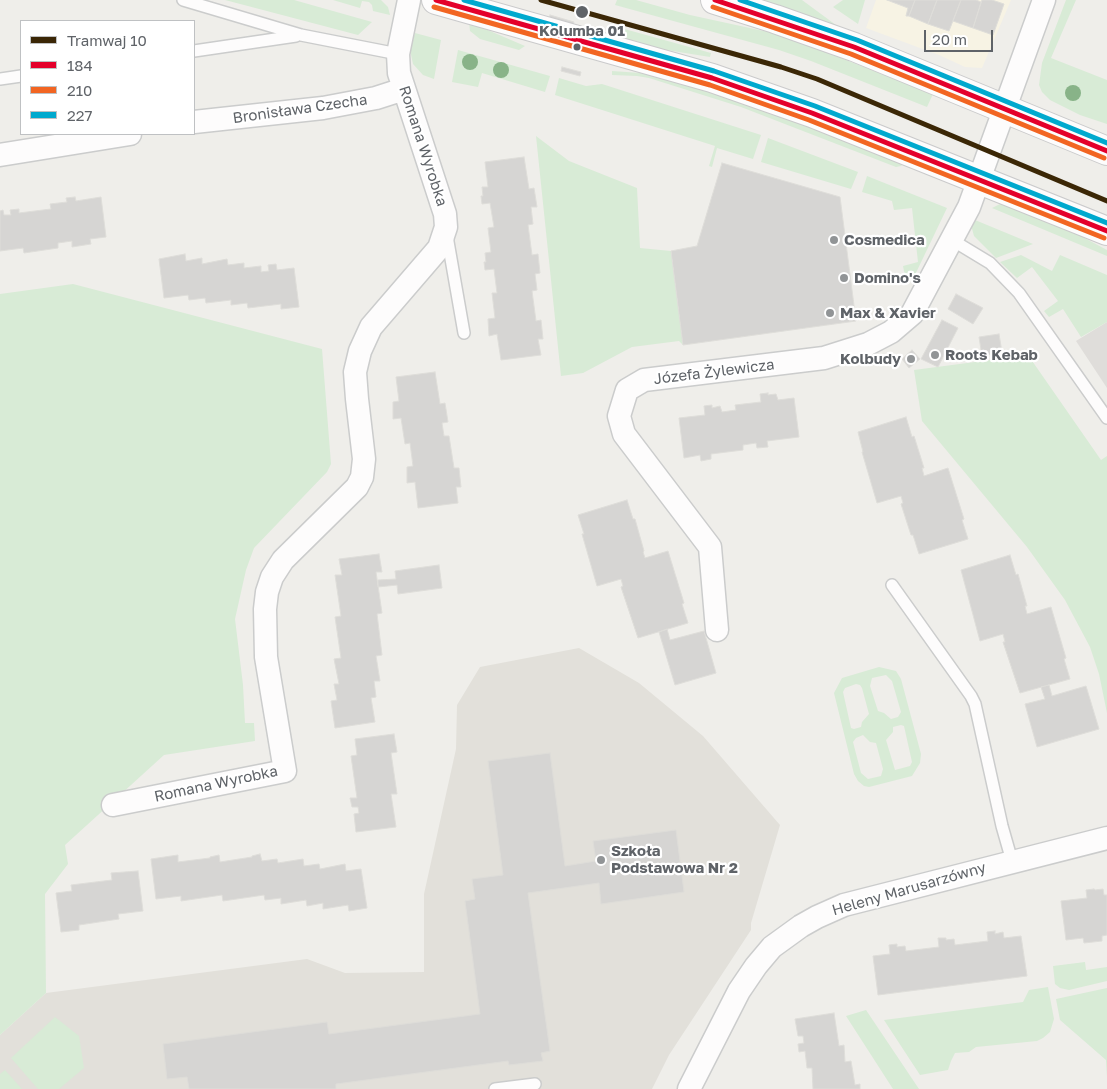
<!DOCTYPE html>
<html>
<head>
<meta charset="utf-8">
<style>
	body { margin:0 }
	#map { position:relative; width:1107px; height:1089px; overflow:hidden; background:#efeeea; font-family:"Golos Text",sans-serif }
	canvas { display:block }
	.legend { position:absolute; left:20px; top:20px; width:175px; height:115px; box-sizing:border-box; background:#fff; border:1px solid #bfc1c3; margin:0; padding:6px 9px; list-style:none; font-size:15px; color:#5f6368 }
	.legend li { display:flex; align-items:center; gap:10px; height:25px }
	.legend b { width:25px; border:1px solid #bfc1c3 }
	.scale { position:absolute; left:924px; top:30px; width:69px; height:22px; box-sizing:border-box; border:2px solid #5f6368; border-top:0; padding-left:6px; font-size:15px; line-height:18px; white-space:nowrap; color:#5f6368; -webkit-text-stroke:4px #fff; paint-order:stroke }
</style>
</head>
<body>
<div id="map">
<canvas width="1107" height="1089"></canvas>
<ul class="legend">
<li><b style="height:6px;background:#3b2706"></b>Tramwaj 10</li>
<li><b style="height:6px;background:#e4002b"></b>184</li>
<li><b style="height:6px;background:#f26522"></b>210</li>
<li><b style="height:6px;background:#00a9ce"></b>227</li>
</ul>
<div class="scale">20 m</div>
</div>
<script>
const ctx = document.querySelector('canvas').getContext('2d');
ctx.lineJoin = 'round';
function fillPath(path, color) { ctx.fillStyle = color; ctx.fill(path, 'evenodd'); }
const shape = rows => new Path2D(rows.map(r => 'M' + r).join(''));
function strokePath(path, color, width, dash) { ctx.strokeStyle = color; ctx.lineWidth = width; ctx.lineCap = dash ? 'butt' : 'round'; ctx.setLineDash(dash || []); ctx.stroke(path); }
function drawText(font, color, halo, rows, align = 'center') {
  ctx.font = font + ' "Golos Text",sans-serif'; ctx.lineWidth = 4.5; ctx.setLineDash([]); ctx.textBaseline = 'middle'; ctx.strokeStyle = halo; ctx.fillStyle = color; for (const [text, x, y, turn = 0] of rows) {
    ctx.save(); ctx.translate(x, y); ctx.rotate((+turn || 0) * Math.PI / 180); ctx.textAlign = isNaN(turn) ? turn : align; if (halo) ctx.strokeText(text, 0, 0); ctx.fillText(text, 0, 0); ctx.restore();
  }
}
fillPath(shape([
	[876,0,1011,0,982,68,965,67,939,55,866,28]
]), '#f7f3e4');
fillPath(shape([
	[1107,322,1107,388,1076,341]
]), '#dfddda');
fillPath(shape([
	[579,648,639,683,703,736,780,825,751,923,751,930,669,1055,652,1089,0,1089,0,1035,46,993,307,959,345,973,424,972,424,894,456,749,457,705,480,667]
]), '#e2e0da');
fillPath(shape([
	[225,0,294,0,372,22,358,35],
	[333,0,381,0,388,7,390,15,373,11,372,5,369,2,362,1,360,8],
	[617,0,636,0,690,15,782,35,933,94,927,107,811,61,779,50,615,5],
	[763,0,802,0,840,28],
	[843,0,865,0,858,24,833,7],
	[1066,0,1076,0,1051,58,1107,80,1107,124,1080,115,1050,100,1042,92,1039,85,1042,63],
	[469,22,525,46,519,50,480,39,470,31],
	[610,25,711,53,710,57,654,48,607,35],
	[415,33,441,40,434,79,423,75,413,64,410,50],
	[458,50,550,76,545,92,482,73,478,87,452,82],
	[612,71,655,74,707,88,905,162,901,166,896,167,741,107,649,78,637,76,612,75],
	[559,78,586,86,602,84,761,135,753,159,717,148,712,167,709,166,715,146,555,95],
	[536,136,569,161,637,188,640,248,671,251,683,345,679,341,632,347,583,373,561,376],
	[768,138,858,172,851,189,761,162],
	[867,176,947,208,913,279,909,279,905,276,903,266,918,262,912,208,894,210,892,201,862,192],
	[1015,203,1032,210,1107,250,1107,256,992,208,1000,204],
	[975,220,1033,244,996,258,974,236,971,225],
	[1021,255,1052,271,1060,255,1107,275,1107,322,1081,337,1063,309,1049,317,1044,311,1058,301,1032,267,1017,278,1000,262],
	[73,284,322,349,331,464,327,472,254,548,246,570,235,619,243,685,245,723,254,723,255,741,164,755,65,845,68,864,45,894,46,993,0,1035,0,294],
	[1028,355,1101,460,1107,456,1107,713,1099,674,1090,647,1065,600,1027,547,922,421,914,370],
	[879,667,896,671,901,679,921,754,920,763,912,776,869,787,864,786,858,781,854,774,834,693,842,678],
	[886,675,892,681,901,712,898,717,891,719,884,713,878,711,870,686,872,678],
	[856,684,860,685,862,688,869,714,862,722,861,727,854,729,851,728,843,692,845,688],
	[901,725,904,726,912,762,910,766,895,770,886,740,893,732,893,727],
	[863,735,870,742,876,743,883,769,881,776,868,779,861,773,853,742,856,738],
	[1085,962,1086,970,1107,967,1107,981,1069,990,1060,988,1055,984,1053,966],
	[1048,987,1054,1019,1050,1032,1043,1038,1037,1041,976,1047,969,1052,955,1053,951,1061,948,1070,920,1075,884,1020,1023,1002,1029,990],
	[1107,988,1107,1077,1106,1060,1060,1020,1056,999],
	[866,1010,919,1089,893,1089,846,1016],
	[55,1017,79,1036,84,1068,59,1089,38,1089,11,1058],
	[5,1070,22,1089,0,1089,0,1074]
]), '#d8ebd6');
const building = shape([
	[887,0,915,0,909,16,906,16,908,8,887,0],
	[915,0,937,0,928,24,909,16,915,0],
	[937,0,961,0,949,31,928,24,937,0],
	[961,0,976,0,981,2,973,28,953,21,961,0],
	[982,0,992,0,1004,4,993,35,973,28,982,0],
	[550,15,574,22,573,25,549,19,550,15],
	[562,67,581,72,580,76,561,71,562,67],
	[524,157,529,189,534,188,537,207,531,207,533,224,528,225,532,255,538,254,540,273,535,274,537,290,532,291,536,321,541,320,543,339,538,339,541,355,501,360,497,334,489,336,488,319,495,318,492,293,497,293,494,269,485,270,484,262,486,262,485,253,491,252,488,228,494,227,490,203,482,204,481,196,483,196,482,187,488,187,485,162,524,157],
	[722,163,840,197,856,321,683,345,671,251,697,246,722,163],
	[75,197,76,201,101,197,106,237,90,239,91,244,72,247,72,241,58,243,58,248,24,253,23,248,0,251,0,211,3,210,4,215,11,215,10,210,19,209,19,213,51,209,50,204,67,202,66,198,75,197],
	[185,254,186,261,202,258,202,264,227,259,228,265,244,263,244,268,261,266,261,272,269,271,268,265,276,264,277,270,294,268,299,307,281,309,281,304,248,308,247,303,231,305,231,300,206,303,205,298,189,300,188,295,164,298,159,259,185,254],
	[956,294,983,308,973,324,948,309,956,294],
	[942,320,958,328,938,367,921,359,942,320],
	[999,334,1002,352,982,356,979,337,999,334],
	[912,350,920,359,909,368,902,359,912,350],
	[435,372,440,404,445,403,448,422,442,423,444,436,449,436,454,468,459,468,461,487,456,487,458,503,418,508,415,482,407,483,407,467,413,466,410,443,405,444,401,418,393,419,393,402,399,401,396,377,435,372],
	[768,393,768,395,776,394,778,400,794,398,799,437,767,441,768,447,757,448,756,443,743,445,743,450,711,454,711,459,701,461,700,455,684,458,679,418,705,415,704,406,712,405,712,408,720,406,722,412,736,410,735,405,761,402,760,394,768,393],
	[906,417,912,437,914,436,924,468,922,468,924,476,948,468,964,519,962,520,968,539,919,554,913,535,911,535,901,504,903,503,901,496,877,503,862,452,863,452,858,432,906,417],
	[627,500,633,519,635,519,644,551,643,552,645,558,668,551,684,603,682,604,688,623,638,638,621,587,623,586,621,579,597,586,582,534,584,534,578,515,627,500],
	[379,554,382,572,376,572,382,613,377,614,382,655,376,656,380,681,374,681,376,697,371,698,375,722,335,728,331,701,337,700,334,684,339,684,334,659,341,658,335,617,341,616,335,575,342,575,339,559,379,554],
	[1010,555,1016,575,1018,574,1027,606,1025,606,1027,614,1051,607,1066,658,1064,659,1070,679,1020,693,1003,642,1005,642,1003,634,980,641,961,570,1010,555],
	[439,565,442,588,398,594,397,585,378,587,378,580,396,579,395,571,439,565],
	[667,629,670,640,704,631,716,673,675,685,659,632,667,629],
	[1049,685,1052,696,1086,686,1099,729,1037,747,1025,704,1045,699,1041,687,1049,685],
	[394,734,397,752,391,753,397,794,391,794,396,827,356,832,354,814,359,813,358,807,352,807,350,798,357,798,351,756,357,755,355,739,394,734],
	[550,753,565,866,596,861,593,841,676,830,684,892,601,904,599,883,528,893,550,1051,541,1053,543,1061,509,1065,508,1061,336,1084,336,1089,189,1089,187,1077,167,1079,163,1044,327,1022,329,1034,480,1014,465,901,475,899,472,879,503,875,488,761,550,753],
	[260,854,262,861,277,859,278,863,303,859,304,866,319,864,320,869,345,864,346,871,361,869,367,908,349,911,348,905,323,909,323,903,307,906,306,900,281,904,281,898,265,900,264,895,223,901,222,895,181,901,181,896,156,899,151,859,178,855,178,862,210,858,210,857,219,855,220,862,252,857,252,856,260,854],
	[138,871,143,911,118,914,119,919,79,925,79,930,61,932,56,893,72,891,71,885,112,880,111,873,138,871],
	[1094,889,1095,890,1103,889,1104,895,1107,895,1107,935,1102,936,1102,941,1084,943,1083,938,1066,940,1061,901,1087,898,1086,890,1094,889],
	[995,931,995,934,1003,932,1004,938,1021,936,1027,976,878,995,873,956,890,954,889,945,897,944,897,947,905,946,906,951,939,947,938,938,946,938,946,940,954,939,955,945,988,941,987,932,995,931],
	[834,1013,839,1046,844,1045,845,1062,851,1061,855,1085,860,1084,860,1089,813,1089,812,1068,807,1068,805,1051,799,1052,798,1044,804,1043,803,1036,798,1036,795,1019,834,1013]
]);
fillPath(building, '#d6d5d3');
strokePath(building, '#deddd9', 1);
const service = shape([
	[183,0,301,35,398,54],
	[194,51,296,36],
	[0,79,21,76],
	[447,236,464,333],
	[952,240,990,263,1019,293,1107,418],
	[892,585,971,696,975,704,1002,826,1012,861],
	[495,1089,535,1084]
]);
const minor = shape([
	[194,122,323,108,376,98,404,89],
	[0,155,130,134],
	[717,630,710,547,624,434,619,416,627,390,644,380,824,358,868,344,891,332,912,314,969,207,1044,0],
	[113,805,285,771,266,657,265,609,267,592,272,577,283,560,357,487,362,477,364,459,357,399,355,372,360,351,371,327,439,248,446,227,445,214,399,73,398,54,409,0],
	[689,1089,739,991,756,966,772,947,801,926,817,917,844,905,1107,838]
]);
const secondary = shape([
	[436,0,712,78,812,113,1107,231],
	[715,0,775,19,854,47,1107,151]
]);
strokePath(service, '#cbcccc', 14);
strokePath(minor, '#cbcccc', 25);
strokePath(secondary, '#cacacb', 30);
strokePath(service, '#fdfcfc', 11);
strokePath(minor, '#fdfcfc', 22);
strokePath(secondary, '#fdfcfc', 28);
strokePath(shape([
	[436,0,712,78,812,113,1107,231],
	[715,0,854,47,1107,151]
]), '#e4002b', 5);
strokePath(shape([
	[434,7,710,85,809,120,1104,238],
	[713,7,851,54,1104,158]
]), '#f26522', 5);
strokePath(shape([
	[464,0,714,71,815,106,1107,223],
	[740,0,857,40,1107,143]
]), '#00a9ce', 5);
strokePath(shape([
	[541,0,781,67,817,79,1107,201]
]), '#3b2706', 5);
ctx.fillStyle = '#88b388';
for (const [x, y] of [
	[470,62],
	[501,70],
	[1073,93]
]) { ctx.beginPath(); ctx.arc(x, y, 8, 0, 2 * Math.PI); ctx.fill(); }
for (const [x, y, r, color] of [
	[582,12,7,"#5f6368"],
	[577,47,4.5,"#5f6368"],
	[834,240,5,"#919496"],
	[844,278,5,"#919496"],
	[830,313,5,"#919496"],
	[935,355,5,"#919496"],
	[911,359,5,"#919496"],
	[601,860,5,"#919496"]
]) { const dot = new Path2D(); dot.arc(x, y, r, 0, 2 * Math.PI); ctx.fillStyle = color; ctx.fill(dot); strokePath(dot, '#fff', 2); }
drawText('bold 15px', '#5f6368', '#fff', [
	["Kolumba 01",582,31]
]);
drawText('15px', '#5f6368', '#fff', [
	["Bronisława Czecha",300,109,-8],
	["Romana Wyrobka",423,146,72],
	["Józefa Żylewicza",714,372,-7],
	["Romana Wyrobka",216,784,-12],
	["Heleny Marusarzówny",909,889,-16]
]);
drawText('bold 15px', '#5f6368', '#fff', [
	["Cosmedica",844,240],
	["Domino's",854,278],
	["Max & Xavier",840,313],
	["Roots Kebab",945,355],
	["Kolbudy",901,359,"right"],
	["Szkoła",611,851],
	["Podstawowa Nr 2",611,868]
], 'left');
</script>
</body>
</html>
